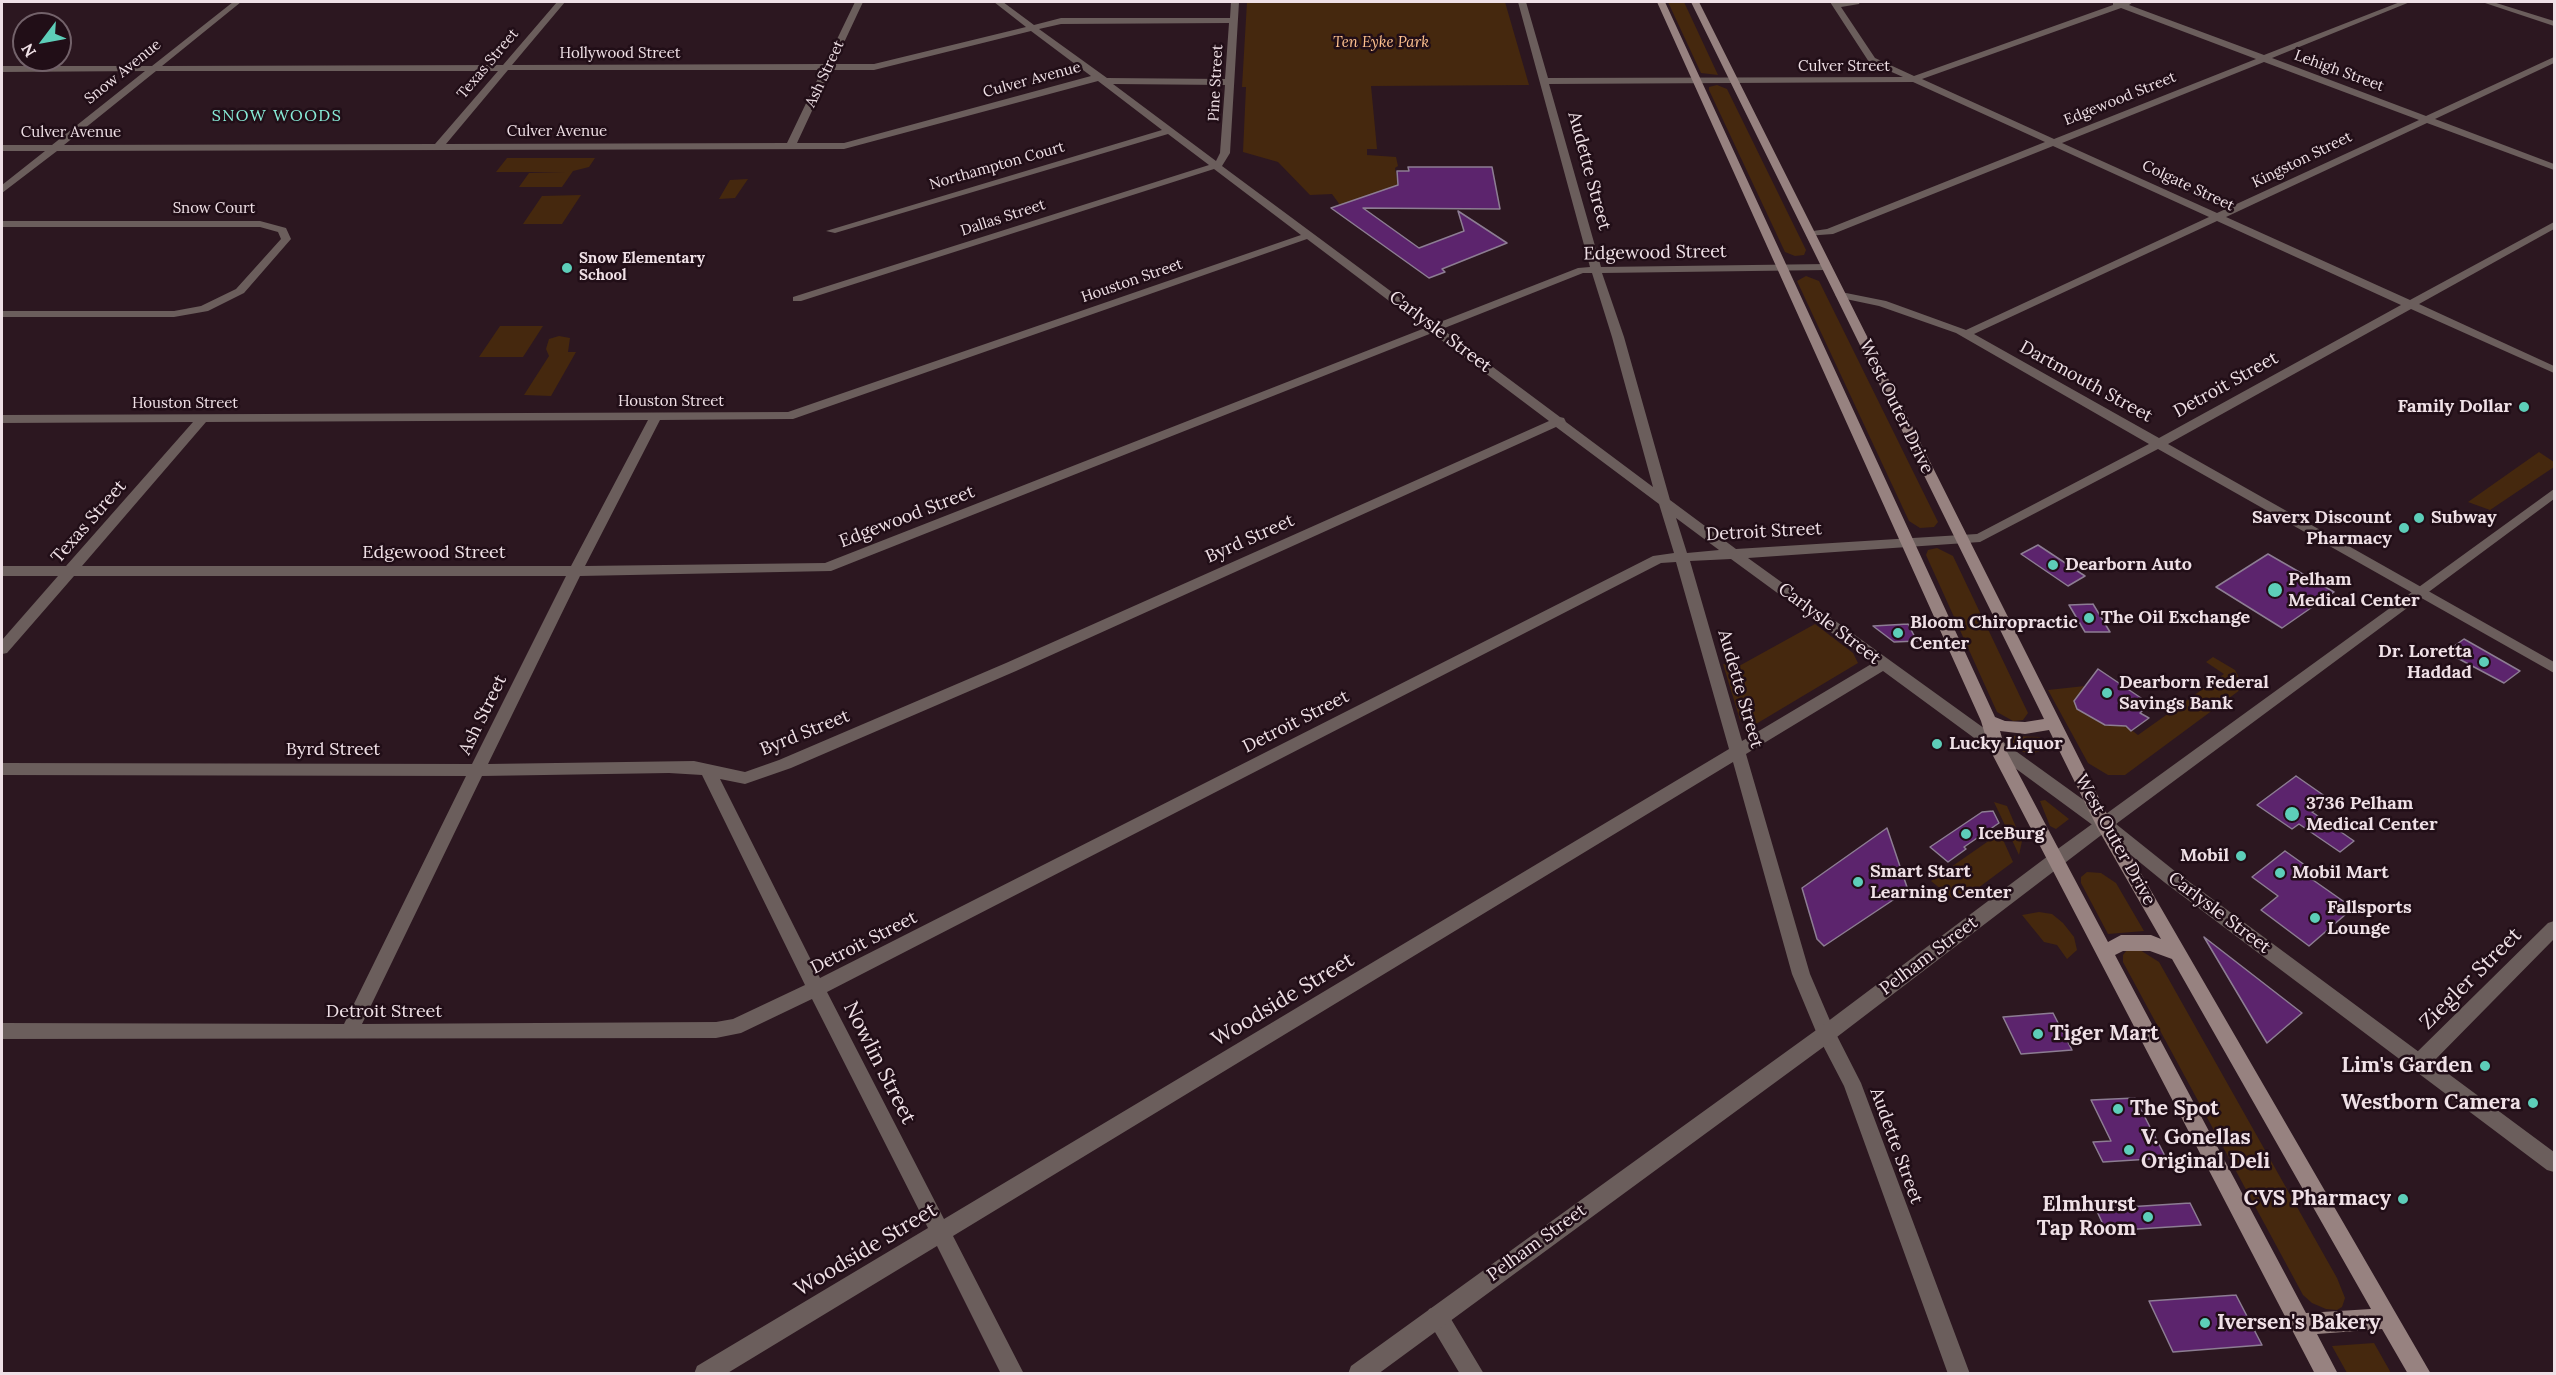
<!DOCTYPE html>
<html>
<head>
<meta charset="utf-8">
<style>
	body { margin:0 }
	#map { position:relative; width:2556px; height:1375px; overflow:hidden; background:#2c1720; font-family:Lora,serif }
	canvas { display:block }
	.frame { position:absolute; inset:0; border:3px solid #efe0e6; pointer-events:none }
	.north { position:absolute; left:12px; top:12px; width:60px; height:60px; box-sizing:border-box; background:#210e17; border:2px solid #73626a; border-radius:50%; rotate:238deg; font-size:16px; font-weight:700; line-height:24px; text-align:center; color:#efe0e6 }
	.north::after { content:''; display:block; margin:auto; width:21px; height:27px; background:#5dceb9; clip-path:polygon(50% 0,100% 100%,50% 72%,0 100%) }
</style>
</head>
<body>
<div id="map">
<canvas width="2556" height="1375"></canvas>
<div class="frame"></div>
<div class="north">N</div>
</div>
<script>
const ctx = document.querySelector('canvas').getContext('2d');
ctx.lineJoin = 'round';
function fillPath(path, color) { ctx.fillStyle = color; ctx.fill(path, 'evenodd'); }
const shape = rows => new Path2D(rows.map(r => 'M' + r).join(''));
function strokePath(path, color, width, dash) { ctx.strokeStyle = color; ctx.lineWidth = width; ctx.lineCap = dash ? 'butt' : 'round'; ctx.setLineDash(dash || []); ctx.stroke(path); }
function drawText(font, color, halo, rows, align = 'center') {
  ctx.font = font + ' Lora,serif'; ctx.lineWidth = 5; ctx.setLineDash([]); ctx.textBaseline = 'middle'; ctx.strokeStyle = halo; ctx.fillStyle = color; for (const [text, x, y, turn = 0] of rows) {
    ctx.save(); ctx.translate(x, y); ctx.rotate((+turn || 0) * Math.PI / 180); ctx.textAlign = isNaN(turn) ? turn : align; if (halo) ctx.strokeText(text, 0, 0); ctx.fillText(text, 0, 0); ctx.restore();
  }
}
fillPath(shape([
	[1247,2,1505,2,1529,85,1371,86,1377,149,1367,149,1367,155,1396,157,1398,166,1395,168,1398,185,1340,205,1332,194,1310,195,1278,162,1243,152,1246,87,1242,87],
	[1668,2,1684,2,1718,75,1701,73],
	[1717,85,1727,89,1806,250,1804,255,1795,256,1785,252,1709,90,1709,87],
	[507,158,595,158,589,167,573,171,562,187,519,187,529,173,565,172,496,172],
	[748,179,735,198,719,199,730,180],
	[581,195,562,224,523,224,542,196],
	[1806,276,1819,281,1938,522,1934,527,1920,528,1909,521,1797,281],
	[500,326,543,326,523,357,479,357],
	[559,336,570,338,568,352,576,352,551,396,524,395,549,356,546,349,549,339],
	[2539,452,2554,462,2554,467,2490,510,2468,502],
	[1937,548,1953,556,2028,713,2023,720,2013,721,1997,712,1926,555,1928,550],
	[1815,624,1853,653,1858,663,1756,724,1740,720,1723,664,1739,666],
	[2213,657,2235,670,2244,687,2125,775,2108,775,2088,763,2048,690,2085,686,2074,701,2077,709,2104,725,2126,726,2138,735,2224,674,2206,662],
	[2013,736,2040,737,2045,744,2043,750,2034,753,2023,752,2013,743],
	[2045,800,2069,819,2056,829,2050,826,2040,801],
	[1994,802,2007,806,2022,841,2019,855],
	[2000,833,2013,862,1970,894,1953,899,1931,881],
	[2087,872,2101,873,2116,883,2144,931,2108,934,2081,883,2081,877],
	[2039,912,2052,914,2063,923,2074,937,2077,950,2067,959,2057,945,2044,942,2022,915],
	[2127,950,2140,950,2159,962,2337,1278,2345,1298,2342,1307,2337,1310,2326,1309,2312,1303,2303,1295,2123,962,2123,955],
	[2374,1343,2391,1373,2347,1373,2332,1346]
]), '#45280e');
const building = shape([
	[1408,167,1492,167,1500,209,1363,208,1419,248,1464,231,1458,211,1507,243,1442,269,1445,272,1429,278,1331,208,1398,185,1397,171,1409,171,1408,167],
	[2038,545,2085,576,2068,586,2021,554,2038,545],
	[2268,554,2334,592,2282,628,2216,587,2268,554],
	[2093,604,2110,632,2085,632,2069,605,2093,604],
	[1908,624,1917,641,1894,642,1873,626,1908,624],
	[2464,639,2520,671,2504,683,2446,652,2464,639],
	[2098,669,2150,704,2140,713,2149,718,2131,731,2126,726,2105,725,2077,709,2074,701,2098,669],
	[2296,776,2329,799,2312,812,2354,841,2340,852,2299,824,2292,829,2257,805,2296,776],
	[1993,811,1999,823,1964,847,1966,849,1948,862,1930,847,1982,812,1993,811],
	[1887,828,1908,890,1824,946,1817,939,1802,888,1887,828],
	[2285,851,2309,868,2303,873,2353,908,2309,946,2261,910,2278,896,2252,877,2285,851],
	[2204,937,2302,1013,2267,1043,2204,937],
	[2053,1013,2072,1050,2021,1054,2003,1017,2053,1013],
	[2135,1098,2166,1158,2103,1162,2093,1142,2111,1141,2091,1100,2135,1098],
	[2190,1203,2201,1225,2106,1231,2096,1209,2190,1203],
	[2236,1295,2262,1345,2173,1352,2149,1301,2236,1295]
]);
fillPath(building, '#5c246d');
strokePath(building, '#8d7d93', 1.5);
fillPath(shape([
	[233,2,241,2,162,66,503,65,557,2,565,2,512,65,825,64,855,2,863,2,834,64,874,64,1026,27,994,2,1003,2,1034,25,1061,18,1230,18,1231,2,1239,2,1230,153,1222,166,1435,324,1578,268,1590,267,1518,2,1526,2,1548,78,1903,77,1869,62,1830,2,1860,2,1859,4,1841,7,1875,58,1914,76,2113,5,2113,2,2133,2,2129,5,2264,55,2400,2,2410,2,2272,58,2426,116,2554,57,2554,63,2435,119,2554,164,2554,170,2427,123,2226,217,2410,300,2554,222,2554,229,2419,304,2554,366,2554,373,2411,309,2168,444,2554,662,2554,673,2158,449,1980,542,1748,558,2110,819,2112,824,2110,829,2104,831,2098,829,1883,671,1746,754,1810,974,1834,1030,1861,1083,1970,1374,1948,1374,1844,1086,1817,1034,1792,974,1733,762,953,1236,1024,1374,1001,1374,937,1246,726,1374,694,1374,697,1366,928,1228,812,999,741,1033,716,1038,2,1039,2,1023,344,1024,466,776,2,775,2,763,472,764,566,576,74,576,7,653,2,654,2,640,58,576,2,576,2,566,66,566,193,422,2,423,2,415,788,412,1301,235,1214,169,801,301,793,301,793,297,1209,165,1168,134,835,233,826,231,1162,130,1098,81,844,149,57,151,2,193,2,185,45,151,2,151,2,145,52,145,145,71,2,72,2,66,152,66,233,2],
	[2121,8,2256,59,2054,139,1922,79,2121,8],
	[1229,23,1225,79,1107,78,1039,29,1061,24,1229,23],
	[1031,31,1091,76,844,143,797,143,831,70,874,70,1031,31],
	[2264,62,2419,120,2217,213,2062,143,2264,62],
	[508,70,822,70,787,143,446,144,508,70],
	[156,71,498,71,435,144,64,145,156,71],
	[1913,82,2045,142,1827,229,1806,232,1806,236,1833,234,2053,146,2209,217,1966,330,1886,301,1841,292,1835,295,1841,298,1879,306,1956,333,2149,444,1977,534,1736,549,1670,500,1624,337,1602,273,1827,270,1832,267,1827,264,1601,267,1549,84,1913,82],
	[1113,84,1225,85,1220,153,1216,161,1113,84],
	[2217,221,2401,305,2159,438,1974,334,2217,221],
	[1307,239,1425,328,825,563,585,566,660,420,793,419,1307,239],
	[1583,273,1592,273,1612,337,1653,487,1566,422,1564,418,1560,417,1442,329,1583,273],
	[1432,333,1549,421,1006,663,779,760,745,772,694,761,488,764,580,576,831,571,1432,333],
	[648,420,571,566,82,566,206,422,648,420],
	[1556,427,1659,504,1674,553,1653,556,820,978,720,779,745,784,791,768,1016,671,1556,427],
	[1676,518,1719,550,1687,553,1676,518],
	[1731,559,1873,663,1742,741,1690,561,1731,559],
	[1676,562,1729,749,944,1219,827,992,1661,563,1676,562],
	[669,773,702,775,805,985,733,1019,716,1022,362,1024,482,776,669,773],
	[2,221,260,221,286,228,291,239,244,293,208,311,174,317,2,317,2,311,174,311,201,306,236,289,281,239,278,232,260,227,2,227,2,221],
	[2554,921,2554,939,2427,1068,2420,1071,2413,1068,2411,1062,2413,1056,2548,923,2554,921],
	[1437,1306,1445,1309,1484,1374,1460,1374,1426,1317,1429,1309,1437,1306]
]), '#6b5e5c');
fillPath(shape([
	[2482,2,2493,2,2554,21,2554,26,2482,2],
	[2554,489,2554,499,2116,824,2176,872,2554,1152,2554,1172,2547,1170,2164,882,2104,833,1833,1040,1378,1374,1348,1374,1351,1366,1819,1028,2048,856,2554,489]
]), '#6b5e5c');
fillPath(shape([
	[1657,2,1665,2,1995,717,2005,721,2025,722,2044,719,1691,2,1699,2,2110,820,2431,1374,2408,1374,2382,1329,2317,1334,2338,1374,2315,1374,1989,748,1981,721,1657,2],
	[2049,730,2098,829,2161,939,2151,935,2121,935,2108,942,2005,748,2000,731,2025,734,2049,730],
	[2123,951,2150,951,2172,959,2371,1309,2306,1313,2115,955,2123,951]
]), '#978280');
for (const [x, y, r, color] of [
	[567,268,6,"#5dceb9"],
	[2524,407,6,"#5dceb9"],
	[2419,518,6,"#5dceb9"],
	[2404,528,6,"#5dceb9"],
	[2053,565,6,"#5dceb9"],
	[2275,590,8,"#5dceb9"],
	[2089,618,6,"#5dceb9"],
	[1898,633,6,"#5dceb9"],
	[2484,662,6,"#5dceb9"],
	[2107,693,6,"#5dceb9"],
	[1937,744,6,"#5dceb9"],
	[2292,814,8,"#5dceb9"],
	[1966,834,6,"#5dceb9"],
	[2241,856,6,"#5dceb9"],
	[2280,873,6,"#5dceb9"],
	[1858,882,6,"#5dceb9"],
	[2315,918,6,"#5dceb9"],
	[2038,1034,6,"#5dceb9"],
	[2485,1066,6,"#5dceb9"],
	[2533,1103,6,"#5dceb9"],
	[2118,1109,6,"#5dceb9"],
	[2129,1150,6,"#5dceb9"],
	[2403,1199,6,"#5dceb9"],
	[2148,1217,6,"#5dceb9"],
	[2205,1323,6,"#5dceb9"]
]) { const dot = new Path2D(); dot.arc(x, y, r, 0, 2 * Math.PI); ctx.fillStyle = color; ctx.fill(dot); strokePath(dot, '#210e17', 2); }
drawText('italic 15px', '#fec18e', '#210e17', [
	["Ten Eyke Park",1381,43]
]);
drawText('15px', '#efe0e6', '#210e17', [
	["Hollywood Street",620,54],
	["Texas Street",488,64,-50],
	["Culver Street",1844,67],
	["Lehigh Street",2339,71,20],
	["Snow Avenue",123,72,-39],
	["Ash Street",825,74,-65],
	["Culver Avenue",1032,80,-15],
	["Pine Street",1216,83,-87],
	["Edgewood Street",2120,99,-22],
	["Culver Avenue",557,132],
	["Culver Avenue",71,133],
	["Kingston Street",2302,160,-26],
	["Northampton Court",997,166,-16],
	["Colgate Street",2188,186,25],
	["Snow Court",214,209],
	["Dallas Street",1003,218,-18],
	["Houston Street",1132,281,-19],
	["Houston Street",671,402],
	["Houston Street",185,404]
]);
drawText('bold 15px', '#efe0e6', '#210e17', [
	["Snow Elementary",579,259],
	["School",579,276]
], 'left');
ctx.letterSpacing = '1.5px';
drawText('16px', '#89eeda', '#210e17', [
	["SNOW WOODS",277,116]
]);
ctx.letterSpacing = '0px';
drawText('18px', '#efe0e6', '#210e17', [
	["Audette Street",1589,171,75],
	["Edgewood Street",1655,253,-1],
	["Carlysle Street",1440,332,37],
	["Dartmouth Street",2086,382,29],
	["Detroit Street",2226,385,-29],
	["West Outer Drive",1896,407,64],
	["Edgewood Street",907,517,-21],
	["Texas Street",89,522,-49],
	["Detroit Street",1764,532,-3],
	["Byrd Street",1250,539,-24],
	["Edgewood Street",434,553],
	["Carlysle Street",1829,624,37],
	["Audette Street",1740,689,74],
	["Ash Street",483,715,-64],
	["Detroit Street",1296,722,-27],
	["Byrd Street",805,733,-22],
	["Byrd Street",333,750],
	["West Outer Drive",2115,840,61],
	["Carlysle Street",2219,913,37],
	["Detroit Street",864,943,-27],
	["Pelham Street",1929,956,-37],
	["Detroit Street",384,1012],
	["Audette Street",1896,1146,70],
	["Pelham Street",1537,1243,-36]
]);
drawText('bold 18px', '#efe0e6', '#210e17', [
	["Family Dollar",2512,407,"right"],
	["Saverx Discount",2392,518,"right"],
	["Pharmacy",2392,539,"right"],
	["Subway",2431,518],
	["Dearborn Auto",2065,565],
	["Pelham",2288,580],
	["Medical Center",2288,601],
	["The Oil Exchange",2101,618],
	["Bloom Chiropractic",1910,623],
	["Center",1910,644],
	["Dr. Loretta",2472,652,"right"],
	["Haddad",2472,673,"right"],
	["Dearborn Federal",2119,683],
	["Savings Bank",2119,704],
	["Lucky Liquor",1949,744],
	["3736 Pelham",2306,804],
	["Medical Center",2306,825],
	["IceBurg",1978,834],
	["Mobil",2229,856,"right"],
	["Smart Start",1870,872],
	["Learning Center",1870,893],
	["Mobil Mart",2292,873],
	["Fallsports",2327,908],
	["Lounge",2327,929]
], 'left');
drawText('21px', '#efe0e6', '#210e17', [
	["Ziegler Street",2471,979,-45],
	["Woodside Street",1283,1000,-31],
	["Nowlin Street",879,1063,63],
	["Woodside Street",866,1250,-31]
]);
drawText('bold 21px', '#efe0e6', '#210e17', [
	["Tiger Mart",2050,1034],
	["Lim's Garden",2473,1066,"right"],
	["Westborn Camera",2521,1103,"right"],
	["The Spot",2130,1109],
	["V. Gonellas",2141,1138],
	["Original Deli",2141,1162],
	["CVS Pharmacy",2391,1199,"right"],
	["Elmhurst",2136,1205,"right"],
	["Tap Room",2136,1229,"right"],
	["Iversen's Bakery",2217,1323]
], 'left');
</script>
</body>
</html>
